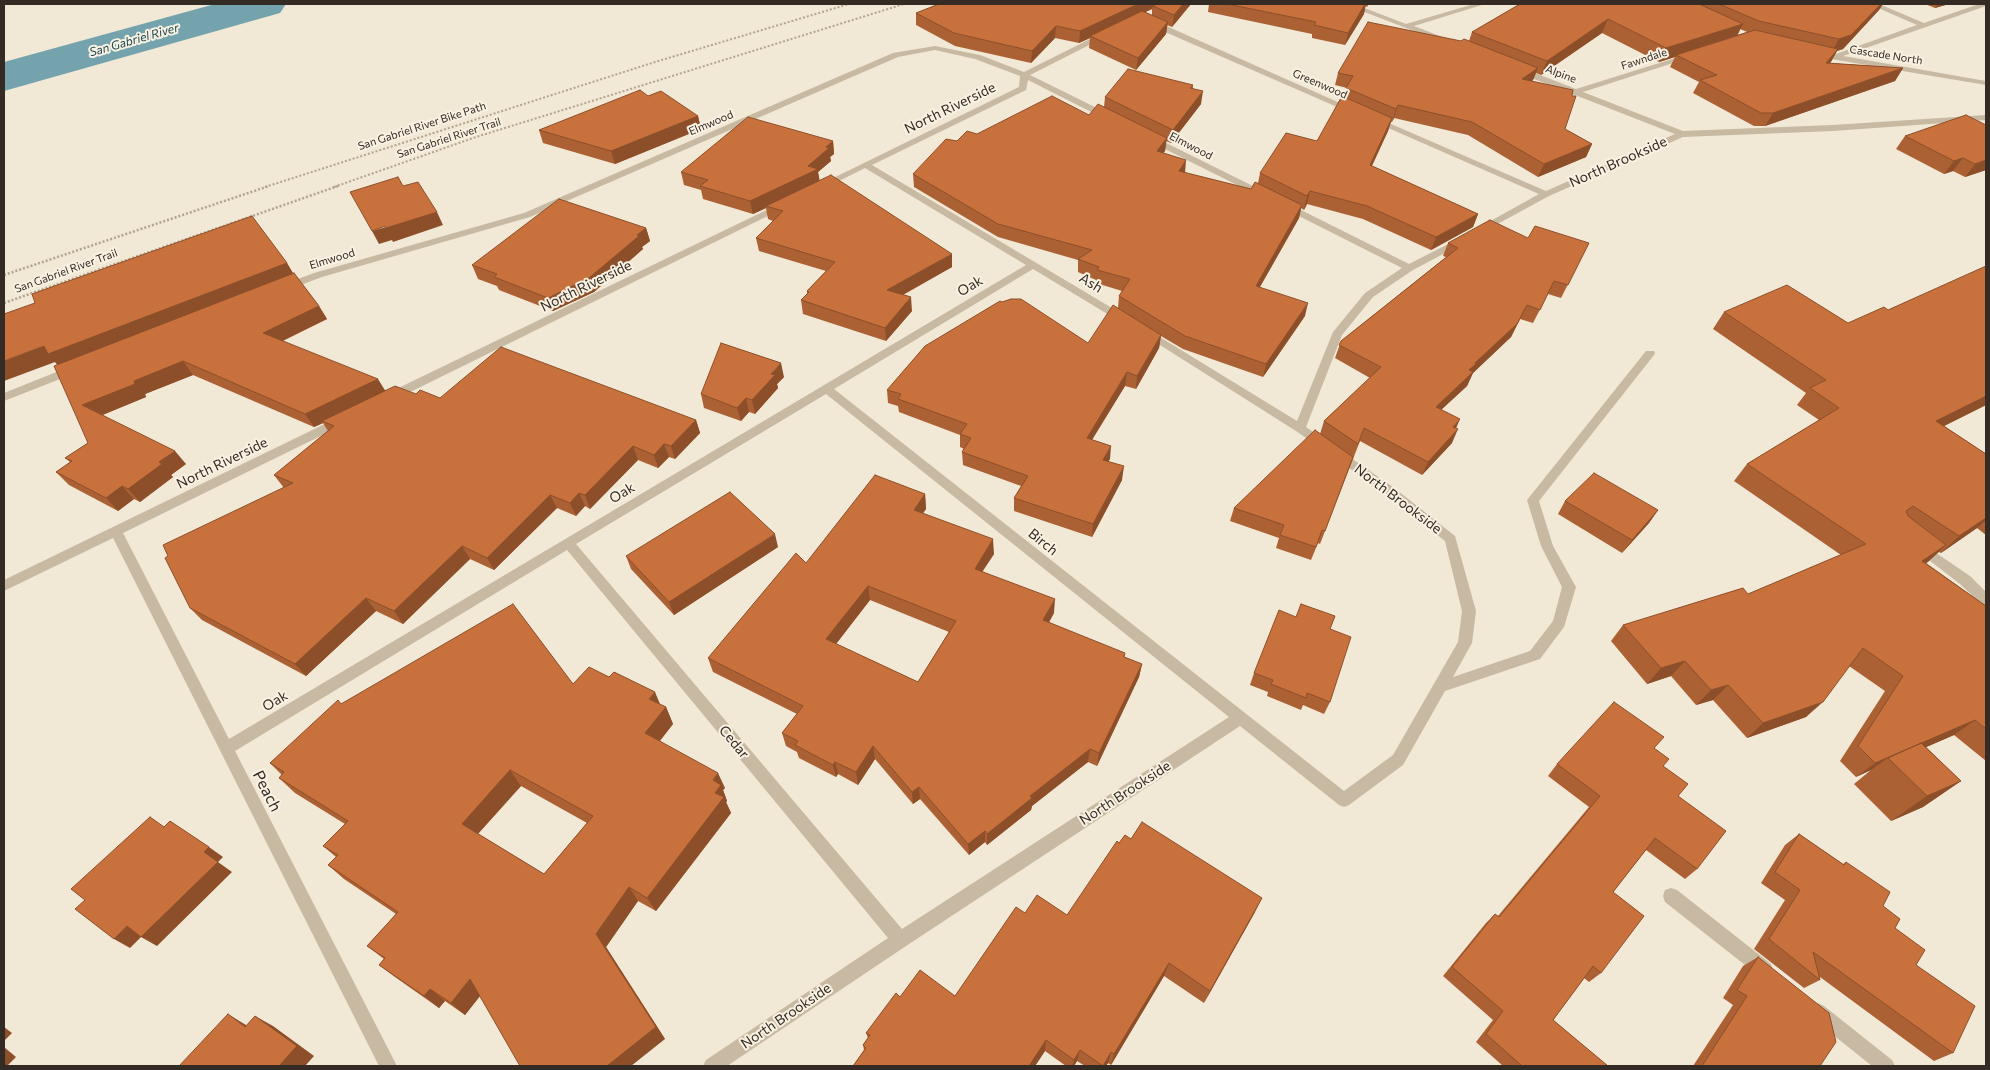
<!DOCTYPE html>
<html>
<head>
<meta charset="utf-8">
<style>
	body { margin:0 }
	#map { position:relative; width:1990px; height:1070px; overflow:hidden; background:#f1e8d5; font-family:Commissioner,sans-serif }
	canvas { display:block }
	.frame { position:absolute; inset:0; border:5px solid #332b24; pointer-events:none }
</style>
</head>
<body>
<div id="map">
<canvas width="1990" height="1070"></canvas>
<div class="frame"></div>
</div>
<script>
const ctx = document.querySelector('canvas').getContext('2d');
ctx.lineJoin = 'round';
const shape = rows => new Path2D(rows.map(r => 'M' + r).join(''));
function fillPath(path, color) { ctx.fillStyle = color; ctx.fill(path, 'evenodd'); }
function strokePath(path, color, width, dash) { ctx.strokeStyle = color; ctx.lineWidth = width; ctx.lineCap = dash ? 'butt' : 'round'; ctx.setLineDash(dash || []); ctx.stroke(path); }
function drawText(font, color, halo, rows, align = 'center') {
  ctx.font = font + ' Commissioner,sans-serif'; ctx.lineWidth = 4; ctx.setLineDash([]); ctx.textBaseline = 'middle'; ctx.strokeStyle = halo; ctx.fillStyle = color; for (const [text, x, y, turn = 0] of rows) {
    ctx.save(); ctx.translate(x, y); ctx.rotate((+turn || 0) * Math.PI / 180); ctx.textAlign = isNaN(turn) ? turn : align; if (halo) ctx.strokeText(text, 0, 0); ctx.fillText(text, 0, 0); ctx.restore();
  }
}
fillPath(shape([
	[215,4,286,4,280,13,4,91,4,62,215,4]
]), '#74a3ae');
strokePath(shape([
	[265,187,655,62,849,4],
	[334,187,476,137,904,4]
]), '#b4a38c', 2, [2, 2]);
strokePath(shape([
	[4,275,269,186],
	[4,303,338,186]
]), '#b4a38c', 2.5, [2, 2]);
fillPath(shape([
	[1344,4,1354,4,1406,24,1474,4,1485,4,1414,26,1445,38,1446,40,1442,42,1344,4],
	[1869,4,1879,4,1924,23,1979,4,1986,4,1986,6,1843,56,1986,81,1986,85,1813,56,1813,52,1816,52,1833,55,1917,25,1869,4],
	[1149,21,1155,21,1358,111,1351,113,1149,25,1149,21],
	[1102,33,1109,35,1030,75,1111,115,1111,119,1105,119,1028,80,1026,90,872,165,1127,317,1128,319,1127,321,1119,321,1033,269,834,389,1344,791,1393,755,1458,642,1462,611,1445,541,1385,493,1296,431,1141,333,1146,330,1150,331,1297,421,1333,332,1365,293,1402,268,1283,208,1283,204,1289,204,1409,264,1456,240,1462,240,1462,244,1413,270,1373,297,1342,335,1306,427,1393,487,1455,536,1476,611,1472,643,1453,677,1530,651,1553,621,1562,587,1541,546,1527,500,1646,351,1654,351,1655,353,1654,355,1539,501,1553,546,1576,587,1564,627,1540,659,1445,691,1403,765,1349,805,1344,807,1339,805,1240,726,906,946,727,1066,703,1066,706,1060,888,938,567,550,235,751,397,1066,379,1066,113,538,4,591,4,580,337,418,345,418,347,421,345,424,123,533,229,739,1026,265,865,168,825,188,819,188,817,186,1019,87,1020,76,975,59,935,50,898,57,530,217,322,277,290,289,282,289,282,285,314,273,524,213,893,53,935,46,980,55,1024,72,1102,33],
	[826,394,1229,717,902,929,576,544,826,394],
	[1685,55,1692,57,1583,92,1683,131,1833,125,1986,115,1986,120,1833,131,1683,137,1549,196,1481,233,1478,232,1478,228,1539,194,1370,120,1377,118,1546,191,1675,134,1516,72,1516,68,1522,68,1576,89,1685,55],
	[1150,135,1269,194,1271,196,1269,198,1263,198,1147,140,1147,136,1150,135],
	[781,203,786,206,784,208,394,400,390,401,384,397,386,394,781,203],
	[74,365,78,366,79,369,78,372,4,401,4,393,74,365],
	[1920,542,1970,576,1986,592,1986,605,1981,604,1960,584,1916,550,1914,547,1916,544,1920,542],
	[1671,888,1677,890,1771,964,1773,970,1771,976,1765,978,1759,976,1665,902,1663,896,1665,890,1671,888],
	[1818,1003,1824,1006,1892,1060,1895,1066,1872,1066,1812,1018,1809,1012,1812,1006,1818,1003]
]), '#c8b9a2');
fillPath(shape([
	[1191,4,1172,27,1167,25,1166,34,1136,70,1089,48,1090,38,1079,43,1055,38,1031,63,955,46,916,25,916,13],
	[1152,9,1152,15,1145,12],
	[1209,4,1369,4,1367,7,1365,6,1364,14,1345,45,1312,38,1312,34,1208,12],
	[1520,4,1883,4,1879,10,1843,49,1837,51,1830,63,1903,68,1895,81,1765,126,1754,126,1693,93,1699,82,1670,67,1675,57,1659,62,1602,33,1541,75,1536,73,1533,80,1532,81,1572,96,1565,129,1592,144,1586,157,1538,177,1468,135,1394,118,1392,122,1391,122,1388,131,1372,166,1478,214,1473,227,1431,250,1363,219,1307,204,1304,210,1301,208,1299,218,1260,287,1305,316,1263,377,1183,349,1161,336,1159,348,1136,389,1125,386,1092,440,1110,459,1108,461,1122,480,1092,537,1014,511,1014,498,1021,486,963,465,962,452,964,449,960,447,960,435,899,412,898,406,888,403,887,390,1002,302,1088,343,1118,308,1119,296,1122,291,1096,283,1096,280,1078,272,1078,260,998,237,914,187,913,174,977,134,1089,115,1104,107,1105,97,1193,85,1193,89,1201,104,1171,143,1166,141,1165,151,1163,153,1185,173,1251,189,1258,183,1260,173,1317,141,1344,97,1347,88,1335,85,1338,73,1461,41,1469,41,1472,32],
	[1740,29,1747,32,1737,35],
	[1925,4,1949,4,1935,8],
	[648,96,698,116,701,129,615,164,543,143,539,130],
	[1986,125,1986,170,1965,177,1953,171,1944,174,1896,149,1905,136],
	[833,141,834,154,830,157,831,161,818,172,819,180,952,267,903,295,912,311,886,341,803,314,801,300,807,294,807,291,826,271,759,251,756,238,773,221,768,219,766,208,753,214,703,199,701,190,684,185,681,172],
	[646,228,650,241,642,247,643,249,594,292,553,311,499,290,497,286,478,279,472,265],
	[1528,238,1589,243,1561,298,1548,294,1533,323,1520,319,1511,337,1473,373,1467,386,1441,410,1456,429,1452,443,1422,475,1360,441,1320,544,1318,543,1311,560,1276,548,1279,538,1230,521,1234,508,1320,434,1324,421,1370,378,1335,358,1341,341,1446,257,1443,256,1448,243],
	[287,263,293,274,319,306,327,319,283,341,385,390,416,394,440,398,696,420,700,433,675,459,669,457,658,468,638,460,590,509,585,506,576,516,557,508,494,570,470,559,403,624,376,611,306,676,202,620,190,608,284,488,274,475,328,431,323,423,314,427,193,375,145,394,146,397,102,415,186,464,171,475,173,477,140,502,134,499,118,511,69,485,56,472,70,462,65,458,88,443,57,364,55,362,35,303],
	[1724,312,1848,323,1986,405,1944,426,1986,454,1986,535,1977,528,1941,553,1939,552,1926,563,1986,606,1986,761,1954,735,1926,747,1961,781,1923,807,1891,821,1854,784,1871,770,1856,777,1840,761,1885,691,1849,666,1806,717,1747,738,1713,700,1696,705,1671,676,1647,684,1611,641,1623,625,1748,594,1841,555,1734,481,1747,464,1819,420,1797,405,1806,393,1713,329],
	[784,377,777,384,778,388,755,414,749,412,741,421,704,408,701,394],
	[925,494,926,509,923,513,994,554,982,571,1054,613,1049,622,1125,657,1142,664,1139,677,1097,766,1088,762,1032,806,1031,810,987,845,985,842,969,855,920,799,913,804,875,759,858,785,838,774,836,777,799,758,797,752,786,746,782,733,797,714,713,672,708,658,806,563],
	[870,600,949,632,918,682,836,644],
	[1565,501,1658,510,1649,523,1622,553,1558,514],
	[778,547,674,615,631,569,626,556],
	[1330,629,1330,702,1324,714,1303,705,1301,710,1267,696,1268,692,1250,685,1254,673],
	[573,684,661,705,666,707,673,724,660,741,725,788,723,790,727,801,726,802,731,813,656,911,638,901,606,947,665,1039,480,996,465,1015,445,1001,439,1008,395,977,379,965,384,959,367,946,396,914,344,879,328,865,336,857,323,846,345,824,295,793,279,778,282,775,270,763,341,704],
	[521,786,587,823,544,874,478,834],
	[1654,748,1678,796,1697,869,1685,879,1646,850,1613,892,1601,973,1589,982,1584,978,1553,1020,1608,1066,1503,1066,1476,1042,1493,1020,1443,976,1486,923,1495,914,1498,916,1589,807,1548,776,1557,764],
	[1799,834,1843,864,1846,862,1883,906,1916,965,1953,1053,1934,1061,1820,977,1820,980,1804,988,1754,949,1785,900,1761,883,1785,845],
	[1119,843,1255,912,1204,1003,1164,976,1111,1065,1108,1063,1106,1066,1085,1066,1077,1061,1074,1066,1066,1066,1045,1051,1035,1066,853,1066,864,1050,863,1045,868,1038,866,1033,900,997,955,996,1025,913,1067,915],
	[1758,957,1820,1066,1693,1066,1733,1005,1723,998,1743,966]
]), '#ac6134');
fillPath(shape([
	[1138,4,1163,4,1153,6,1152,9,1093,37,1090,36,1090,38,1079,43,1080,31],
	[1183,4,1191,4,1172,27,1174,15],
	[1365,4,1366,4,1364,14,1345,45,1348,33],
	[1881,4,1883,4,1879,10,1843,49,1837,51,1831,62,1818,75,1839,39],
	[1938,4,1949,4,1935,8],
	[1608,19,1602,33,1541,75,1547,61],
	[1168,22,1166,34,1136,70,1138,58],
	[1743,24,1736,38,1676,55,1675,57,1659,62,1666,48],
	[1056,26,1055,38,1031,63,1032,51],
	[1538,68,1533,80,1517,91,1522,79],
	[1903,68,1895,81,1765,126,1773,113],
	[1203,91,1201,104,1171,143,1173,130],
	[1398,105,1394,118,1392,122,1396,109],
	[698,116,701,129,615,164,611,151],
	[1392,118,1388,131,1366,178,1370,165],
	[1167,138,1165,151,1155,164,1157,151],
	[833,141,834,154,830,157,831,161,818,172,820,182,766,206,766,208,753,214,750,201,808,166,826,147],
	[1592,144,1586,157,1538,177,1544,164],
	[1963,158,1953,171,1944,174,1954,161],
	[1186,160,1185,173,1179,171],
	[1986,160,1986,170,1965,177,1975,164],
	[1310,191,1307,204,1304,210,1307,196],
	[1302,205,1299,218,1253,299,1256,286],
	[437,212,443,225,393,242,392,240,379,244,372,231],
	[1478,214,1473,227,1431,250,1436,237],
	[646,228,650,241,642,247,643,249,594,292,553,311,548,298,637,235],
	[952,254,952,267,888,303,887,290],
	[287,263,296,278,61,369,55,362,4,381,4,361,44,346],
	[911,297,912,311,886,341,885,328],
	[1308,303,1305,316,1263,377,1266,364],
	[1527,305,1511,337,1473,373,1467,386,1430,420,1436,407],
	[319,306,327,319,271,346,263,333],
	[1161,335,1159,348,1136,389,1137,376],
	[183,361,193,375,145,394,146,397,93,419,82,405,134,381],
	[781,363,784,377,777,384,778,388,755,414,752,400,771,374],
	[1127,372,1125,386,1085,451,1087,438],
	[378,379,386,392,322,421,323,423,314,427,305,414],
	[1986,396,1986,405,1920,438,1936,421],
	[746,398,749,412,741,421,737,408],
	[1460,419,1454,433,1453,427],
	[696,420,700,433,675,459,671,446],
	[1458,429,1452,443,1422,475,1428,462],
	[664,444,669,457,658,468,654,455],
	[633,446,638,460,590,509,585,495],
	[1111,446,1110,459,1101,473,1103,460],
	[175,451,186,464,171,475,173,477,140,502,128,489,159,462],
	[1124,466,1122,480,1092,537,1093,524],
	[122,486,134,499,118,511,106,498],
	[579,493,585,506,576,516,570,503],
	[925,494,926,509,915,524,914,510],
	[550,495,557,508,494,570,487,558],
	[1658,510,1649,523,1622,553,1632,540],
	[1986,518,1986,520,1977,528,1941,553,1959,536],
	[775,534,778,547,674,615,669,602],
	[993,539,994,554,975,583,975,569],
	[1946,545,1928,562,1905,577,1922,561],
	[462,546,470,559,403,624,394,611],
	[868,586,870,600,829,653,826,639],
	[366,598,376,611,306,676,295,664],
	[1055,599,1054,613,1043,633,1043,620],
	[1685,661,1671,676,1647,684,1661,668],
	[1142,664,1139,677,1097,766,1099,753],
	[1728,685,1713,700,1696,705,1711,690],
	[655,692,662,709,649,699],
	[1823,702,1806,717,1747,738,1763,723],
	[666,707,673,724,653,749,645,733],
	[1975,720,1954,735,1892,762,1888,758,1871,770,1856,777,1875,763],
	[873,746,875,759,858,785,856,772],
	[1090,749,1088,762,1032,806,1031,810,987,845,987,834,1030,796],
	[835,762,838,774,836,777,833,765],
	[510,770,521,786,474,838,462,824],
	[718,773,725,788,723,790,727,801,726,802,731,813,656,911,647,898,715,793,713,780],
	[1961,781,1923,807,1891,821,1927,796],
	[919,787,920,799,913,804,912,792],
	[985,831,985,842,969,855,968,844],
	[209,847,223,857,218,862,232,872,157,946,141,937,130,948,114,939],
	[629,887,638,901,606,947,665,1039,631,1066,607,1066,596,934],
	[1262,898,1255,912,1204,1003,1210,991],
	[1169,963,1164,976,1111,1065,1114,1054],
	[470,979,484,991,465,1015,451,1003],
	[430,989,445,1001,439,1008,424,996],
	[228,1014,246,1025,263,1037,245,1027],
	[255,1016,273,1026,314,1056,305,1066,279,1066],
	[4,1027,12,1033,4,1041],
	[1046,1040,1045,1051,1035,1066,1029,1066],
	[4,1047,16,1057,7,1066,4,1066],
	[1080,1050,1077,1061,1074,1066,1072,1066,1074,1060],
	[1111,1052,1108,1063,1106,1066,1103,1066]
]), '#8c4f2a');
const building = shape([
	[939,4,1138,4,1080,31,1056,26,1032,51,954,33,916,13,939,4],
	[1157,4,1183,4,1174,15,1153,6,1157,4],
	[1227,4,1365,4,1348,33,1314,25,1316,22,1227,4],
	[1520,4,1699,4,1743,24,1666,48,1608,19,1547,61,1472,32,1520,4],
	[1719,4,1881,4,1851,35,1839,39,1759,21,1719,4],
	[1142,11,1168,22,1138,58,1090,36,1142,11],
	[1368,22,1461,41,1464,39,1538,68,1522,79,1573,90,1572,96,1576,96,1565,129,1592,144,1544,164,1472,122,1398,105,1396,109,1346,88,1353,76,1338,73,1368,22],
	[1755,30,1838,49,1826,63,1903,68,1773,113,1761,113,1700,80,1717,75,1676,55,1755,30],
	[1128,69,1193,85,1190,88,1203,91,1173,130,1105,97,1128,69],
	[640,90,648,96,661,91,698,116,611,151,539,130,640,90],
	[1052,96,1089,115,1098,104,1167,138,1157,151,1186,160,1179,171,1251,189,1255,182,1302,205,1256,286,1308,303,1266,364,1185,336,1119,296,1130,279,1097,270,1099,267,1078,259,1092,250,998,224,913,174,946,139,957,141,967,131,977,134,1052,96],
	[1342,96,1392,118,1370,165,1478,214,1436,237,1367,206,1310,191,1307,196,1260,173,1286,133,1317,141,1342,96],
	[1966,115,1986,125,1986,160,1975,164,1963,158,1954,161,1905,136,1966,115],
	[748,117,833,141,826,147,829,148,808,166,818,169,750,201,700,186,708,180,681,172,748,117],
	[831,175,952,254,887,290,911,297,885,328,801,300,809,292,807,291,835,262,756,238,783,211,766,206,831,175],
	[398,177,403,186,418,182,437,212,386,228,385,226,372,231,350,192,398,177],
	[559,199,646,228,637,235,639,236,589,278,548,298,494,277,497,274,472,265,559,199],
	[252,216,287,263,48,354,44,346,4,361,4,314,35,303,32,294,252,216],
	[1490,220,1528,238,1535,226,1589,243,1568,285,1554,281,1540,310,1527,305,1517,324,1475,363,1477,363,1469,370,1473,372,1436,407,1460,419,1453,427,1458,429,1428,462,1364,428,1358,444,1324,421,1381,367,1339,345,1341,341,1458,248,1448,243,1490,220],
	[1986,266,1986,396,1936,421,1986,454,1986,518,1959,536,1913,506,1906,511,1908,516,1946,545,1922,561,1986,606,1986,729,1975,720,1875,763,1858,746,1903,676,1863,648,1823,702,1763,723,1728,685,1711,690,1685,661,1661,668,1623,625,1743,588,1748,594,1866,544,1747,464,1839,408,1810,388,1826,380,1724,312,1787,285,1848,323,1884,307,1888,310,1986,266],
	[294,273,319,306,263,333,378,379,305,414,183,361,134,381,135,384,82,405,175,451,159,462,162,464,128,489,122,486,106,498,56,472,72,461,65,458,88,443,54,366,294,273],
	[1011,299,1021,299,1088,343,1113,305,1161,335,1137,376,1127,372,1087,438,1111,446,1103,460,1124,466,1093,524,1014,498,1028,476,962,452,971,438,960,434,967,424,898,399,901,394,887,390,925,346,1000,301,1002,302,1011,299],
	[721,343,781,363,771,374,775,375,752,400,746,398,737,408,701,394,721,343],
	[501,347,696,420,671,446,664,444,654,455,633,446,585,495,579,493,570,503,550,495,487,558,462,546,394,611,366,598,295,664,190,608,165,558,168,556,163,545,293,483,274,475,334,426,322,421,395,386,416,394,420,390,440,398,501,347],
	[1315,430,1353,457,1325,531,1322,530,1316,547,1280,535,1284,525,1234,508,1315,430],
	[1594,473,1658,510,1632,540,1565,501,1594,473],
	[875,475,925,494,914,510,993,539,975,569,1055,599,1043,620,1125,653,1124,657,1142,664,1099,753,1090,749,1030,796,1032,798,987,834,985,831,968,844,919,787,912,792,873,746,856,772,835,762,833,765,795,745,798,741,782,733,803,706,708,658,796,553,806,563,875,475],
	[868,586,956,621,918,682,826,639,868,586],
	[730,492,775,534,669,602,626,556,730,492],
	[513,604,573,684,589,667,609,677,614,672,655,692,649,699,666,707,645,733,718,773,713,780,721,785,715,793,724,797,647,898,629,887,596,934,656,1027,607,1066,520,1066,470,979,451,1003,430,989,424,996,379,965,385,958,367,946,398,912,328,865,338,855,323,846,348,821,279,778,284,772,270,763,338,700,341,704,513,604],
	[510,770,593,816,544,874,462,824,510,770],
	[1301,604,1335,616,1330,629,1351,637,1330,702,1307,693,1306,698,1271,684,1273,680,1254,673,1279,610,1296,617,1301,604],
	[1614,702,1664,737,1654,748,1669,759,1663,766,1688,784,1678,796,1726,831,1697,869,1655,838,1613,892,1644,916,1601,973,1593,966,1553,1020,1608,1066,1522,1066,1486,1034,1503,1011,1452,967,1495,914,1499,917,1600,796,1557,764,1614,702],
	[1921,743,1961,781,1927,796,1888,758,1921,743],
	[150,817,164,827,170,821,209,847,204,852,218,862,141,937,127,926,114,939,75,909,85,900,71,889,150,817],
	[1142,822,1262,898,1210,991,1169,963,1114,1054,1111,1052,1103,1066,1080,1050,1074,1060,1046,1040,1029,1066,853,1066,866,1048,863,1045,870,1035,866,1033,896,993,900,997,920,970,955,996,1016,907,1025,913,1037,895,1067,915,1117,841,1119,843,1125,835,1131,839,1142,822],
	[1799,834,1844,865,1846,862,1890,892,1883,906,1900,919,1895,928,1925,950,1916,965,1975,1006,1953,1053,1813,952,1820,980,1769,939,1800,890,1775,872,1799,834],
	[1758,957,1829,1013,1836,1042,1820,1066,1702,1066,1747,996,1737,990,1758,957],
	[228,1014,245,1027,255,1016,297,1046,279,1066,179,1066,228,1014]
]);
fillPath(building, '#c8713c');
strokePath(building, '#8c4f2a', 1);
drawText('11px', '#332b24', '#f9f1e1', [
	["Cascade North",1886,55,9],
	["Fawndale",1644,59,-18],
	["Alpine",1561,74,21],
	["Greenwood",1320,84,23],
	["Elmwood",711,123,-23],
	["San Gabriel River Bike Path",422,126,-18],
	["San Gabriel River Trail",449,138,-18],
	["Elmwood",1191,146,27],
	["Elmwood",332,259,-17],
	["San Gabriel River Trail",66,271,-20]
]);
drawText('italic 12px', '#1a4854', '#f9f1e1', [
	["San Gabriel River",134,40,-16]
]);
drawText('14px', '#332b24', '#f9f1e1', [
	["North Riverside",950,108,-26],
	["North Brookside",1618,162,-24],
	["Ash",1091,283,32],
	["North Riverside",586,286,-26],
	["Oak",970,286,-31],
	["North Riverside",222,463,-26],
	["Oak",622,493,-31],
	["North Brookside",1398,499,37],
	["Birch",1043,542,39],
	["Oak",275,701,-31],
	["Cedar",734,742,50],
	["North Brookside",1125,793,-33],
	["North Brookside",786,1016,-34]
]);
drawText('16px', '#332b24', '#f9f1e1', [
	["Peach",267,791,63]
]);
</script>
</body>
</html>
